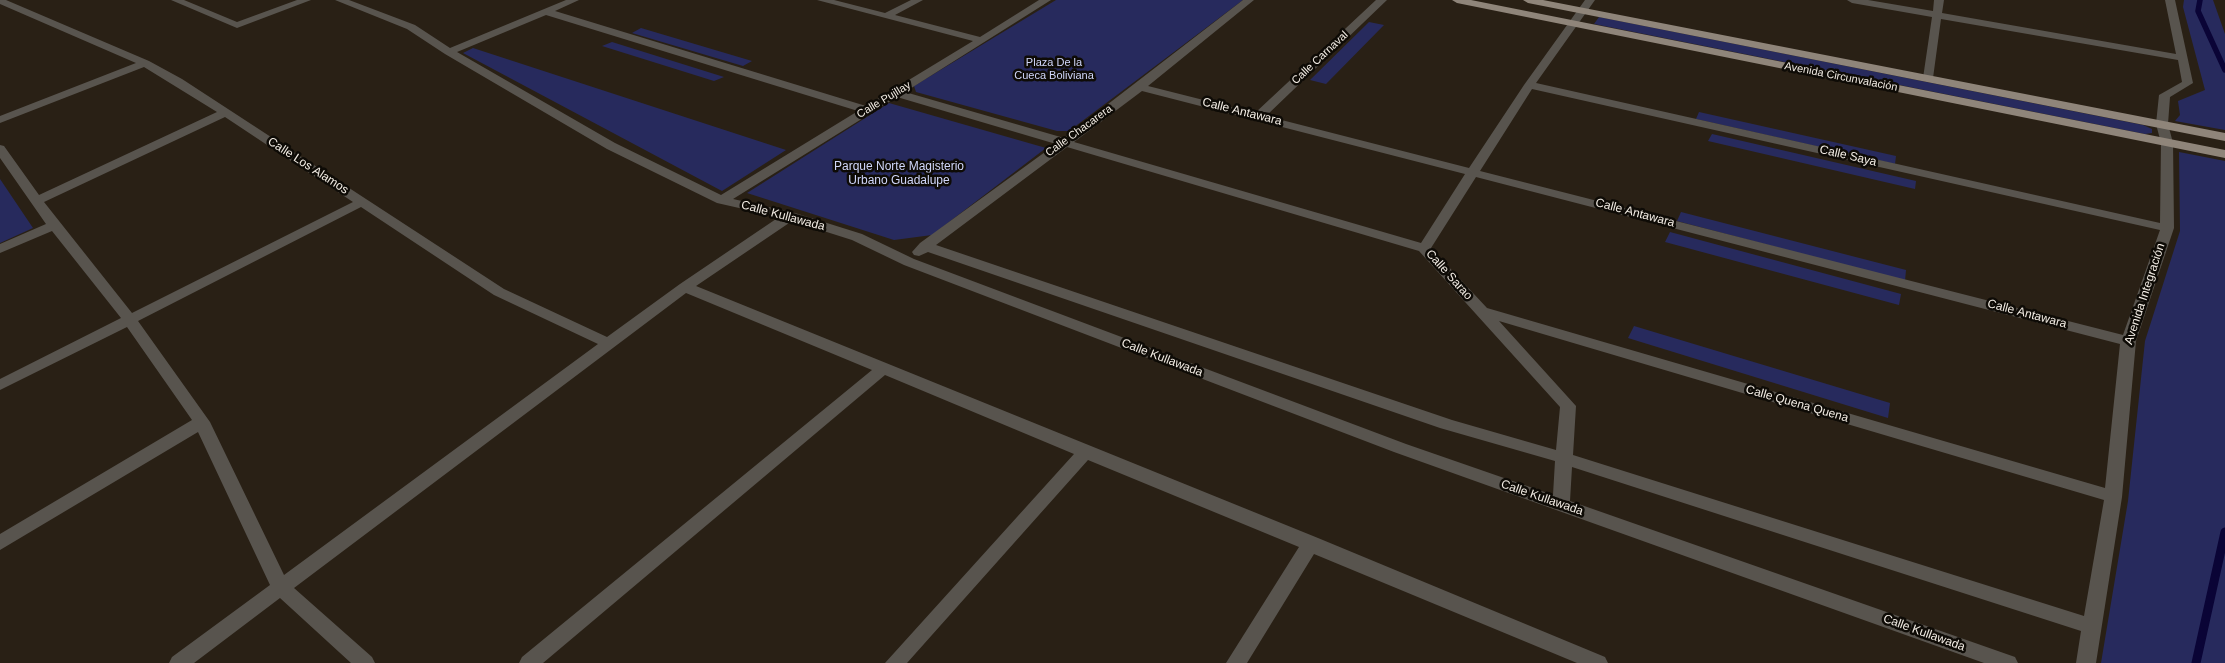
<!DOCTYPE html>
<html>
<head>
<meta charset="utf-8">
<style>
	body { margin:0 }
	canvas { display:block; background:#292015 }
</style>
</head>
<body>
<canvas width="2225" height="663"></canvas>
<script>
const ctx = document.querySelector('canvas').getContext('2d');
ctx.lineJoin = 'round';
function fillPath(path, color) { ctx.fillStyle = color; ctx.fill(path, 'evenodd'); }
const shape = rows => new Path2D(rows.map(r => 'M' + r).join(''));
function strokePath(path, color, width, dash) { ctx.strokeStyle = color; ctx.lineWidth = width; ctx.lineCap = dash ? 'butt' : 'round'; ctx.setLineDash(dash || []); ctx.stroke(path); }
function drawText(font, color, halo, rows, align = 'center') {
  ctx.font = font + ' Helvetica,sans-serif'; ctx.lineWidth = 5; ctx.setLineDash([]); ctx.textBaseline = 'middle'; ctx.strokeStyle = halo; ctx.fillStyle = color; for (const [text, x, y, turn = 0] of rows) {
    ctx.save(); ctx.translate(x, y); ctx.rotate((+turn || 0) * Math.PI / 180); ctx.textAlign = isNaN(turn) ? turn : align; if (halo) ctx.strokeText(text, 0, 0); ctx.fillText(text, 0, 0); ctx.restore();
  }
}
fillPath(shape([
	[1056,0,1243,0,1069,131,1057,131,916,92,914,86],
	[2184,0,2213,0,2225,34,2225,130,2175,121,2180,115,2178,101,2205,90,2183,7],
	[1599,17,2143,125,2152,129,2152,133,2145,134,1594,24],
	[1369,22,1384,25,1326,84,1310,80],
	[641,28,752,61,743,66,632,33],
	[612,42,724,77,714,81,602,46],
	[473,48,786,150,722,191,463,53],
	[889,103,1046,148,932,235,894,240,747,193],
	[1699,112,1896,156,1895,164,1696,119],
	[1712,134,1916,181,1915,189,1708,141],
	[2179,152,2225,161,2225,663,2101,663,2128,501,2145,341,2180,231],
	[0,179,33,228,0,243],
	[1681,212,1906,270,1905,281,1677,221],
	[1670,232,1901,294,1899,305,1665,242],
	[1634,326,1890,403,1888,418,1628,338]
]), '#272a5d');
strokePath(shape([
	[2200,0,2198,11,2225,70]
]), '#0a0436', 5.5);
strokePath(shape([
	[2196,663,2225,532]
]), '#0a0436', 9);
fillPath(shape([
	[0,0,6,0,149,61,182,79,504,289,607,337,680,284,779,217,717,203,607,149,445,54,407,29,335,0,349,0,415,25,450,48,566,0,579,0,555,11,866,106,973,41,817,0,834,0,885,13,911,0,923,0,895,15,980,37,1039,0,1051,0,905,92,1064,138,1243,0,1254,0,1148,86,1255,113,1376,0,1387,0,1266,116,1469,168,1524,85,1585,0,1595,0,1536,83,2160,223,2161,143,2156,124,2159,95,2182,82,2178,60,1941,19,1933,78,1928,81,1923,78,1932,17,1852,3,1847,0,1868,0,1933,11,1934,0,1944,0,1942,13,2176,54,2165,0,2175,0,2193,83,2170,97,2168,124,2173,143,2174,228,2136,341,2122,497,2096,663,2076,663,2081,631,1572,467,1570,501,2015,657,2018,663,1984,663,1394,452,904,265,852,240,792,221,696,286,1318,538,1605,657,1608,663,1577,663,1314,554,1247,663,1226,663,1299,547,1088,460,907,663,885,663,1074,454,885,375,543,663,519,663,522,657,872,370,686,293,294,588,372,657,375,663,351,663,280,598,194,663,169,663,172,657,270,585,198,432,0,550,0,534,192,420,127,327,0,390,0,379,121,318,52,231,0,253,0,244,46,224,0,158,0,145,4,146,39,195,217,112,144,67,0,123,0,116,136,63,0,4,0,0],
	[546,15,858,111,721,195,615,143,457,52,546,15],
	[1532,89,2160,230,2123,335,1480,171,1532,89],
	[1142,91,1465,174,1421,243,1074,142,1142,91],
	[897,97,1056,144,920,243,912,252,914,255,919,256,928,252,1440,428,1555,461,1553,495,1406,444,914,259,862,234,795,213,733,199,897,97],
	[225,117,353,202,132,313,44,202,225,117],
	[1067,147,1419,251,1560,407,1556,450,1452,420,936,245,1067,147],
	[1476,177,2120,344,2105,488,1487,308,1431,248,1476,177],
	[361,207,494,295,598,344,284,575,210,422,138,321,361,207],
	[1499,321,2104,500,2084,616,1573,455,1576,406,1499,321],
	[171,0,184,0,237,22,297,0,311,0,237,28,171,0]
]), '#58544e');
fillPath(shape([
	[1452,0,1471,0,2225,150,2225,158,1457,3,1452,0],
	[1523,0,1543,0,2225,133,2225,141,1528,3,1523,0]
]), '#8f857a');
drawText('11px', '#f2ece4', '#0e0b06', [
	["Calle Carnaval",1320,58,-43],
	["Avenida Circunvalación",1841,77,11],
	["Calle Pujllay",884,100,-31],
	["Calle Chacarera",1079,131,-36]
]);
drawText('11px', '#d1d7fa', '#0e0b06', [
	["Plaza De la",1054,63],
	["Cueca Boliviana",1054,76]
]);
drawText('12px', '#f2ece4', '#0e0b06', [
	["Calle Antawara",1242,112,14],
	["Calle Saya",1848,156,13],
	["Calle Los Alamos",308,166,33],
	["Calle Antawara",1635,213,15],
	["Calle Kullawada",783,216,15],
	["Calle Sarao",1449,275,48],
	["Avenida Integración",2145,294,-72],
	["Calle Antawara",2027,314,15],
	["Calle Kullawada",1162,358,21],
	["Calle Quena Quena",1797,404,16],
	["Calle Kullawada",1542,498,19],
	["Calle Kullawada",1924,633,20]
]);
drawText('12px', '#d1d7fa', '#0e0b06', [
	["Parque Norte Magisterio",899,167],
	["Urbano Guadalupe",899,181]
]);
</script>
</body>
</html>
